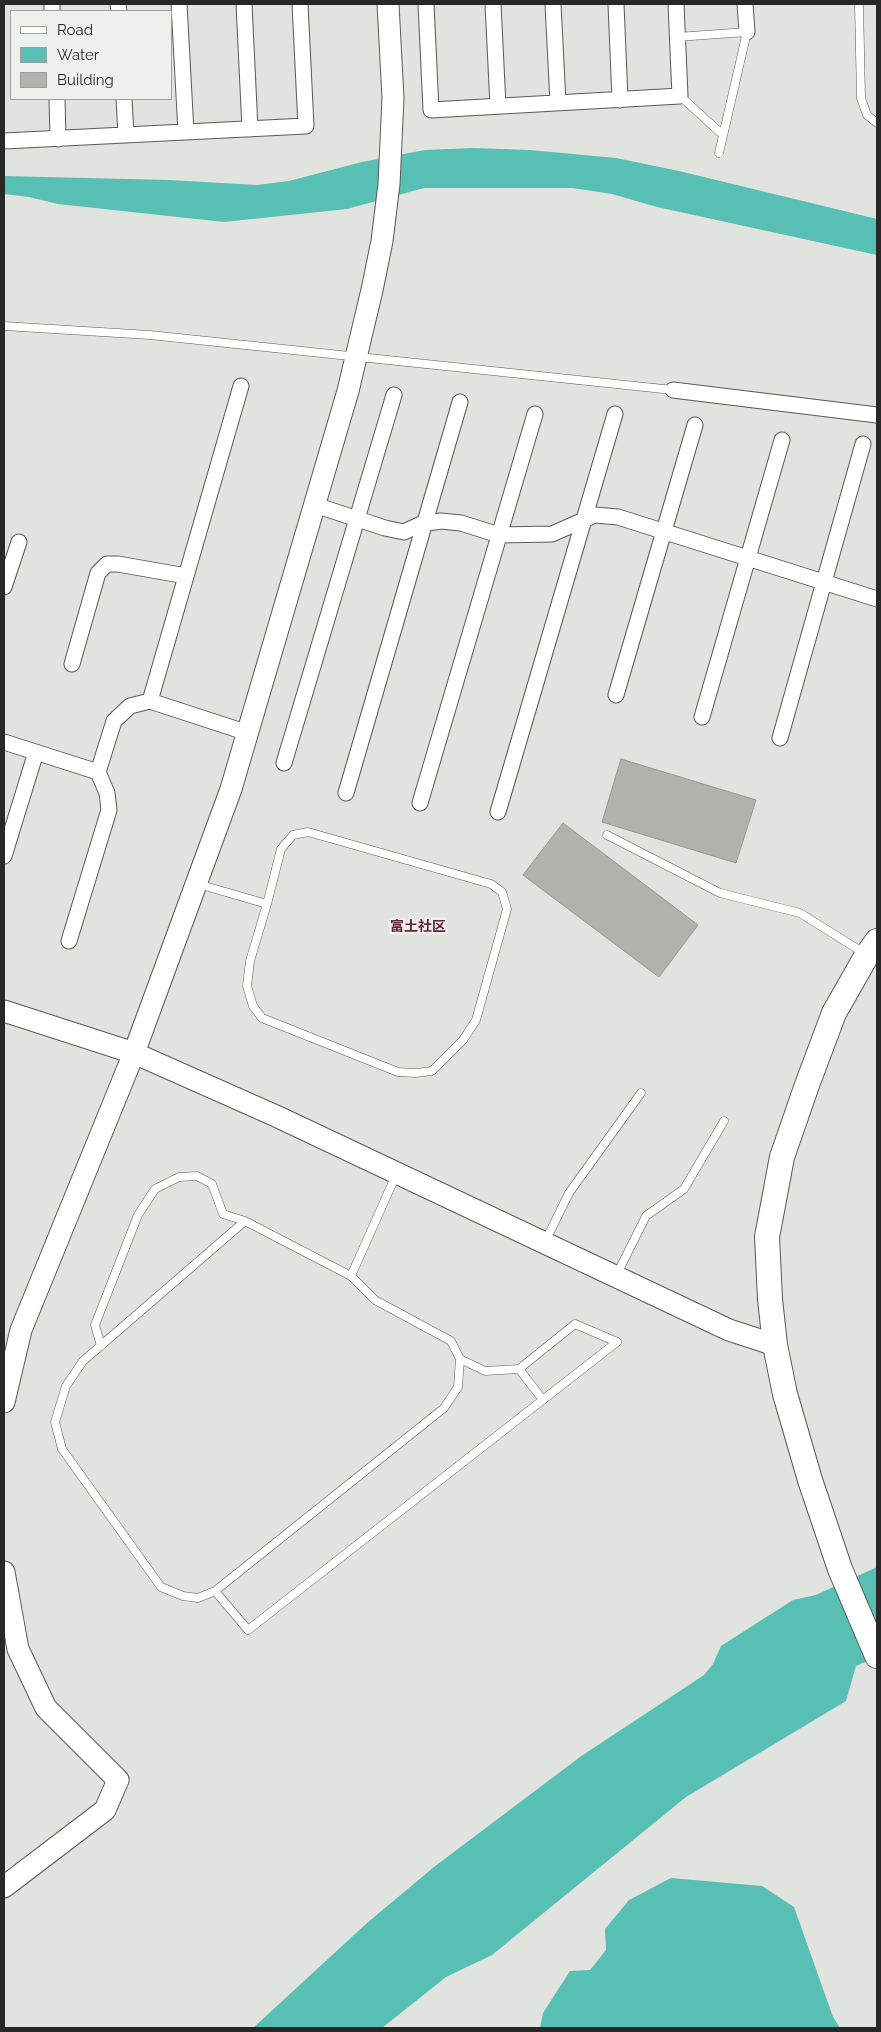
<!DOCTYPE html>
<html>
<head>
<meta charset="utf-8">
<style>
	body { margin:0 }
	#map { position:relative; width:881px; height:2032px; overflow:hidden; background:#e0e3de; font-family:Raleway,sans-serif }
	canvas { display:block }
	.frame { position:absolute; inset:0; border:5px solid #282927; pointer-events:none }
	.legend { position:absolute; left:10px; top:10px; width:162px; height:90px; box-sizing:border-box; background:#edf0eb; border:1px solid #9ea09d; margin:0; padding:6px 9px; list-style:none; font-size:15px; color:#282927 }
	.legend li { display:flex; align-items:center; gap:10px; height:25px }
	.legend b { width:25px; border:1px solid #9ea09d }
</style>
</head>
<body>
<div id="map">
<canvas width="881" height="2032"></canvas>
<div class="frame"></div>
<ul class="legend">
<li><b style="height:6px;background:#fff"></b>Road</li>
<li><b style="height:14px;background:#57bfb4"></b>Water</li>
<li><b style="height:14px;background:#b2b2ad"></b>Building</li>
</ul>
</div>
<script>
const ctx = document.querySelector('canvas').getContext('2d');
ctx.lineJoin = 'round';
function fillPath(path, color) { ctx.fillStyle = color; ctx.fill(path, 'evenodd'); }
const shape = rows => new Path2D(rows.map(r => 'M' + r).join(''));
function strokePath(path, color, width, dash) { ctx.strokeStyle = color; ctx.lineWidth = width; ctx.lineCap = dash ? 'butt' : 'round'; ctx.setLineDash(dash || []); ctx.stroke(path); }
function drawText(font, color, halo, rows, align = 'center') {
  ctx.font = font + ' Raleway,"Noto Sans SC",sans-serif'; ctx.lineWidth = 5; ctx.setLineDash([]); ctx.textBaseline = 'middle'; ctx.strokeStyle = halo; ctx.fillStyle = color; for (const [text, x, y, turn = 0] of rows) {
    ctx.save(); ctx.translate(x, y); ctx.rotate((+turn || 0) * Math.PI / 180); ctx.textAlign = isNaN(turn) ? turn : align; if (halo) ctx.strokeText(text, 0, 0); ctx.fillText(text, 0, 0); ctx.restore();
  }
}
fillPath(shape([
	[474,148,530,150,616,158,679,171,877,219,877,255,657,207,612,194,573,188,424,188,347,209,224,222,58,204,29,197,4,194,4,176,169,180,257,185,289,181,362,162,425,150],
	[877,1567,877,1657,856,1666,846,1701,686,1797,492,1955,446,1977,382,2028,253,2028,367,1923,434,1867,580,1757,704,1675,713,1664,721,1646,793,1600,816,1595],
	[671,1878,762,1886,794,1907,833,2017,840,2028,540,2028,543,2013,570,1971,590,1970,606,1950,605,1929,629,1900]
]), '#57bfb4');
const building = shape([
	[621,759,756,800,736,863,602,822,621,759],
	[563,823,698,925,659,977,523,875,563,823]
]);
fillPath(building, '#b2b2ad');
strokePath(building, '#979792', 1);
const service = shape([
	[859,4,861,98,867,115,877,123],
	[677,37,747,32,719,153],
	[680,96,723,135],
	[4,326,150,335,673,390],
	[607,835,720,893,800,913,864,953],
	[198,884,267,904,281,849,293,835,308,832,491,884,502,892,507,909,476,1020,463,1040,432,1071,416,1073,398,1072,262,1018,253,1006,247,986,250,961,267,904],
	[545,1242,569,1193,641,1093],
	[351,1276,375,1300,451,1341,460,1359,458,1387,444,1408,215,1591,198,1598,183,1596,161,1587,62,1449,55,1422,66,1386,83,1361,245,1221,351,1276,396,1175],
	[616,1276,646,1216,684,1189,724,1121],
	[101,1346,95,1325,138,1215,155,1189,179,1177,197,1176,212,1184,223,1214,245,1221],
	[519,1369,543,1400],
	[215,1591,248,1630,617,1342,575,1324,519,1369,485,1371,460,1359]
]);
const minor = shape([
	[52,4,52,11],
	[118,4,119,11],
	[179,4,186,132],
	[244,4,250,129],
	[426,4,431,110,680,96,676,4],
	[493,4,498,106],
	[553,4,558,103],
	[616,4,620,100],
	[745,4,747,32],
	[57,99,58,139],
	[124,99,126,135],
	[4,141,306,126,300,4],
	[241,386,150,701,248,733],
	[673,390,877,415],
	[315,505,385,528,404,532,421,524,441,521,461,523,499,535,552,534,595,515,618,517,877,599],
	[4,587,19,542],
	[72,664,98,573,107,564,118,564,186,576],
	[616,695,695,425],
	[702,717,782,440],
	[780,738,863,444],
	[4,742,98,772],
	[284,763,394,395],
	[346,793,460,402],
	[420,803,535,414],
	[498,812,615,414],
	[4,856,36,752],
	[69,941,109,810,107,793,98,772,114,721,130,706,150,701]
]);
const secondary = shape([
	[4,1011,134,1053,276,1116,729,1330,775,1345],
	[4,1402,21,1330,134,1053,231,789,348,391,372,290,382,241,389,184,393,98,388,4],
	[4,1572,18,1649,46,1708,118,1780,105,1810,4,1887]
]);
const primary = shape([
	[877,941,867,955,834,1013,807,1085,782,1157,767,1237,770,1299,775,1345,785,1394,810,1480,840,1569,877,1656]
]);
strokePath(service, '#575a56', 9);
strokePath(minor, '#575a56', 17);
strokePath(secondary, '#575a56', 23);
strokePath(primary, '#575a56', 26);
strokePath(service, '#fff', 8);
strokePath(minor, '#fff', 15);
strokePath(secondary, '#fff', 21);
strokePath(primary, '#fff', 24);
drawText('bold 14px', '#65233e', '#edf0eb', [
	["富土社区",418,927]
]);
</script>
</body>
</html>
